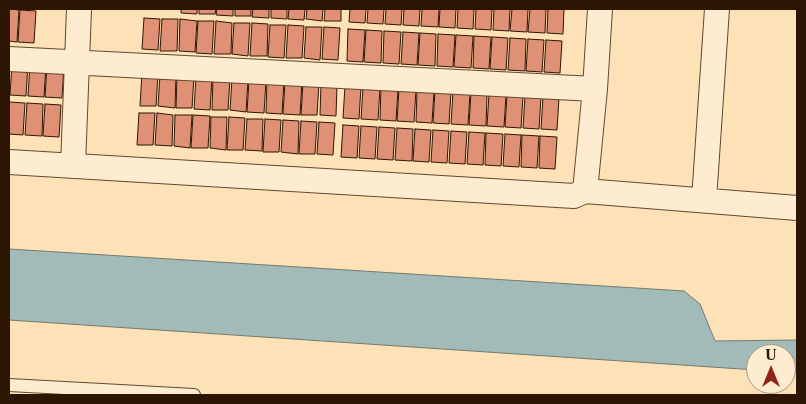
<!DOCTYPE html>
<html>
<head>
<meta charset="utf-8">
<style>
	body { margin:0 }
	#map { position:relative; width:806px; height:404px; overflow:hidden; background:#fde1b7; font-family:"Libre Caslon Text",serif }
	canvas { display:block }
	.frame { position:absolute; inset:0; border:10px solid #2c1603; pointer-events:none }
	.north { position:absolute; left:746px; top:344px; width:50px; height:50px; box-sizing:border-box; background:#feecd0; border:1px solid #aa967e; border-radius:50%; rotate:0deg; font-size:14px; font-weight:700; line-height:20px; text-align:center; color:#2c1603 }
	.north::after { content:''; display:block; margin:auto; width:18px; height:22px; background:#8f2418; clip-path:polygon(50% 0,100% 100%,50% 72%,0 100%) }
</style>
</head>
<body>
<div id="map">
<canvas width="806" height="404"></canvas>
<div class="frame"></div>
<div class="north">U</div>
</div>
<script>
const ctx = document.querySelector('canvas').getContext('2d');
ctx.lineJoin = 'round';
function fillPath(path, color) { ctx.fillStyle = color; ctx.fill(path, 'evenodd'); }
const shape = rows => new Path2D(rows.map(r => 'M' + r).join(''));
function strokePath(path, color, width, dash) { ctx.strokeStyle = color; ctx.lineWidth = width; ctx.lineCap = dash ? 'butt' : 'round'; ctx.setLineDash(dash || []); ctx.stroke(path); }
const water = shape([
	[9,249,684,291,700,304,715,341,797,340,797,372,786,372,786,354,756,354,756,370,9,320,9,249]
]);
fillPath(water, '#a3bbb8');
strokePath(water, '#737970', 1);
const building = shape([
	[9,9,19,10,17,42,9,41,9,9],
	[181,9,197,9,197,14,181,13,181,9],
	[199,9,216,9,215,14,199,14,199,9],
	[217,9,233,9,233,16,216,15,217,9],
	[235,9,251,9,251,16,235,16,235,9],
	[253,9,269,9,269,18,252,17,253,9],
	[271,9,287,9,287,19,271,18,271,9],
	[289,9,305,9,304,20,288,19,289,9],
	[307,9,323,9,322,21,306,19,307,9],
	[325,9,341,9,341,21,324,21,325,9],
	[350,9,366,9,365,23,349,22,350,9],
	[368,9,384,9,383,24,367,23,368,9],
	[386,9,402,9,401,25,385,24,386,9],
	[404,9,420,9,419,26,403,25,404,9],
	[422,9,439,9,438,27,421,26,422,9],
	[440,9,456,9,455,28,439,27,440,9],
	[458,9,474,9,473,29,457,28,458,9],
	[476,9,492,9,491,30,475,29,476,9],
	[494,9,510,9,509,31,493,30,494,9],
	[512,9,528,9,527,32,510,31,512,9],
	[530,9,546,9,545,33,528,32,530,9],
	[548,9,564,9,563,34,547,33,548,9],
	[20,10,36,11,34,43,18,42,20,10],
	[144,18,160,19,158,50,142,49,144,18],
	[162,19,178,19,177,51,160,51,162,19],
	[180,19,197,21,195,52,179,51,180,19],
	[198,21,214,21,212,54,196,53,198,21],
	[216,21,232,23,231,54,214,54,216,21],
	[234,23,250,23,248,56,232,54,234,23],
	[252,23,268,24,267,56,250,56,252,23],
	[270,25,286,25,284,58,268,57,270,25],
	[288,25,304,26,302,58,286,58,288,25],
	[306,27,322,27,320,60,304,58,306,27],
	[324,27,340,28,338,60,322,59,324,27],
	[348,29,365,30,363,62,347,61,348,29],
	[366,30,382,31,381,63,364,62,366,30],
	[384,31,401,32,399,64,383,63,384,31],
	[403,32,419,33,417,65,401,64,403,32],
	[420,33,436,34,435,66,418,65,420,33],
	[438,34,455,35,453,67,437,66,438,34],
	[456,35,473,36,471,68,454,67,456,35],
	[474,36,491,37,489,69,473,68,474,36],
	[492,37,508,38,506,70,490,69,492,37],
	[510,38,526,39,525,71,508,70,510,38],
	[528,39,544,40,542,72,526,71,528,39],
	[546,40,562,41,560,73,544,72,546,40],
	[12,63,28,64,26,96,10,95,12,63],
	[30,64,46,65,44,97,28,96,30,64],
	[47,65,64,66,62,98,45,97,47,65],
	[142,73,158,75,156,106,140,106,142,73],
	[160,75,176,75,175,108,158,106,160,75],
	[177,75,194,76,192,108,176,108,177,75],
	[196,77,212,78,210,110,194,109,196,77],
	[213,78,230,78,228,110,212,110,213,78],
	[232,79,248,80,246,112,230,110,232,79],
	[249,80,266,80,264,113,247,112,249,80],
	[267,81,284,82,282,114,266,113,267,81],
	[285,82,302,82,300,115,283,114,285,82],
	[303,82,319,83,317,115,301,115,303,82],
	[321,84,337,84,336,116,320,115,321,84],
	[345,86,361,87,359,119,343,118,345,86],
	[363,87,380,88,378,120,361,119,363,87],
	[381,88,398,89,396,121,380,120,381,88],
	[399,89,416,90,414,122,397,121,399,89],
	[417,90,434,91,432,123,416,122,417,90],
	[435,91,451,92,449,124,433,123,435,91],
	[453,92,470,93,468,125,451,124,453,92],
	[471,93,487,94,486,126,469,125,471,93],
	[489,94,506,95,504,127,487,126,489,94],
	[507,95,523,96,521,128,505,127,507,95],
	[525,96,541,97,539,129,523,128,525,96],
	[543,97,559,98,557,130,541,129,543,97],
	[9,102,25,103,23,135,9,134,9,102],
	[27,103,43,104,42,136,25,135,27,103],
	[45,104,61,105,59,137,43,136,45,104],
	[139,113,155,113,153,145,137,145,139,113],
	[157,113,173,115,172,146,155,145,157,113],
	[175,115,192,115,190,148,174,146,175,115],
	[193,115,210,116,208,148,191,148,193,115],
	[211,117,227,117,226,150,210,148,211,117],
	[229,117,245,118,243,150,227,150,229,117],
	[247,119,263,119,262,151,245,150,247,119],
	[265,119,281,120,279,152,263,152,265,119],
	[283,120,299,121,298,154,281,152,283,120],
	[301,121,317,122,315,154,299,154,301,121],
	[319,122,335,123,333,155,317,154,319,122],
	[343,125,359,126,357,158,341,157,343,125],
	[361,126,377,127,375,159,359,158,361,126],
	[379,127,395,128,393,160,377,159,379,127],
	[397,128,413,129,412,161,395,160,397,128],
	[415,129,431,130,429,162,413,161,415,129],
	[433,130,449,131,447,163,431,162,433,130],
	[451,131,467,132,465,164,449,163,451,131],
	[469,132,485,133,483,165,467,164,469,132],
	[486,133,503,134,501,166,485,165,486,133],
	[505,134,521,135,519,167,503,166,505,134],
	[522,135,539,136,537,168,521,167,522,135],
	[540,136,557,137,555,169,539,168,540,136]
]);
fillPath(building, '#df9075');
strokePath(building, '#2c1603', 1);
const service = shape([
	[9,385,194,395]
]);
const minor = shape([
	[9,59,595,89],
	[9,162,574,196,585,191,797,208],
	[73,166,79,9],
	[585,191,595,89,600,9],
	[704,200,717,9]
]);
strokePath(service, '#604930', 14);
strokePath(minor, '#604930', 26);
strokePath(service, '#feecd0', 12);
strokePath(minor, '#feecd0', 24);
</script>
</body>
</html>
